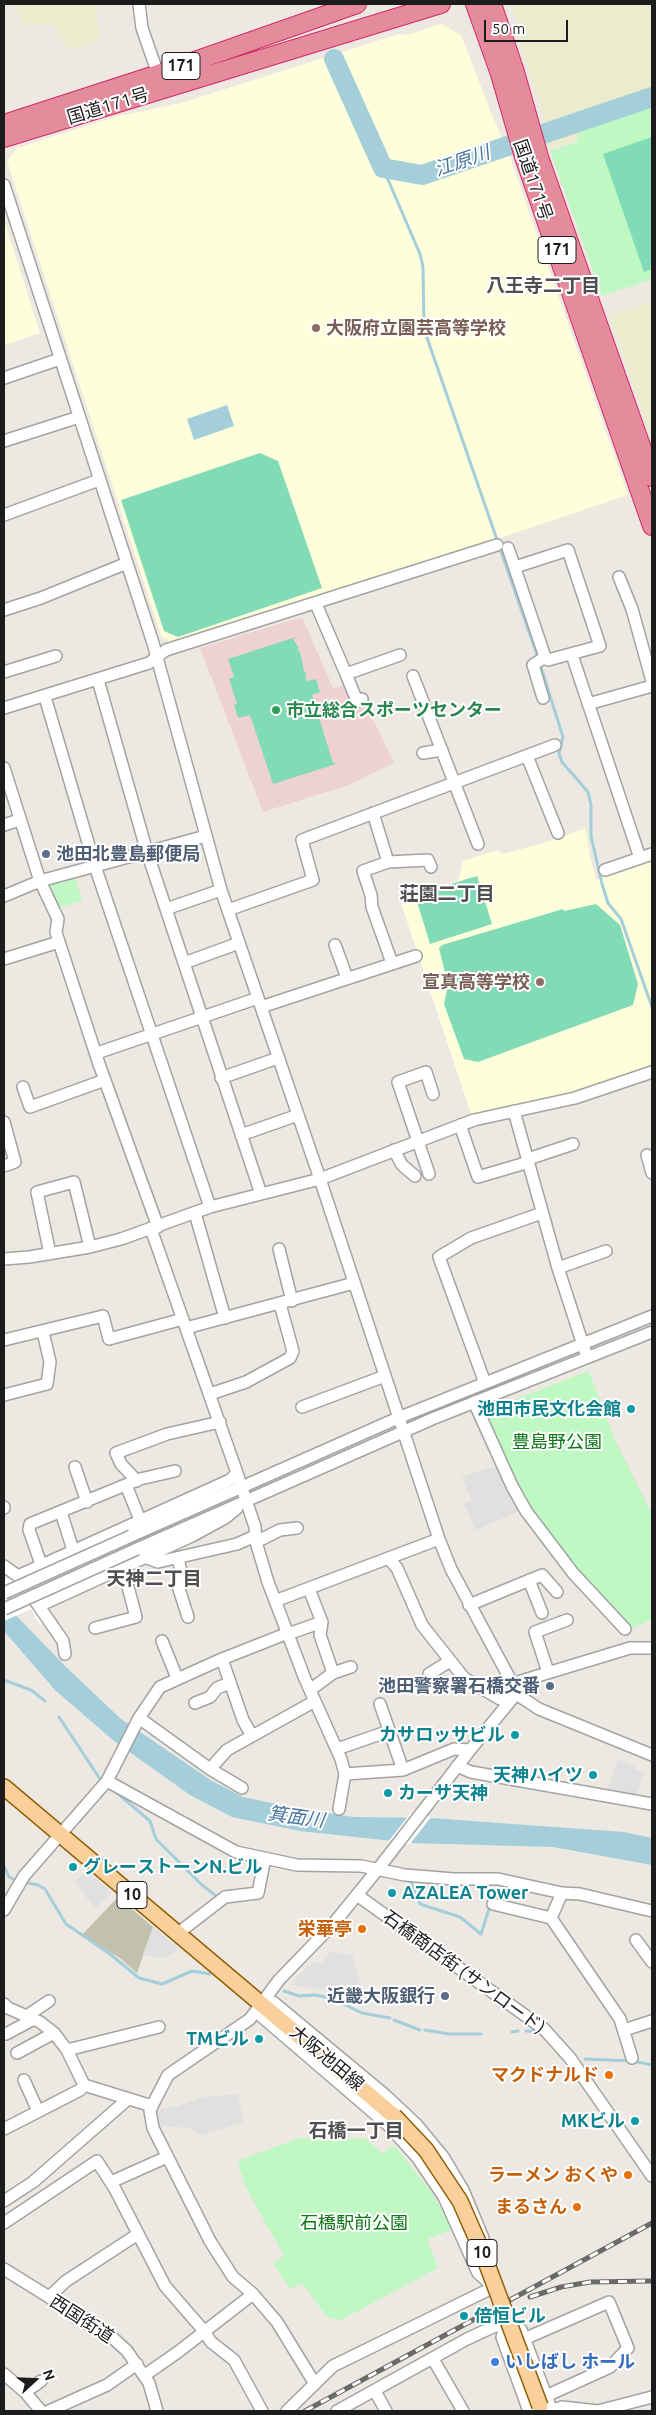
<!DOCTYPE html>
<html>
<head>
<meta charset="utf-8">
<style>
	body { margin:0 }
	#map { position:relative; width:656px; height:2415px; overflow:hidden; background:#ede9e2; font-family:Ubuntu,sans-serif }
	canvas { display:block }
	.frame { position:absolute; inset:0; border:5px solid #1c1c1c; pointer-events:none }
	.north { position:absolute; left:10px; top:2355px; width:50px; height:50px; -webkit-text-stroke:4px #fff; paint-order:stroke; rotate:70deg; font-size:14px; font-weight:700; line-height:20px; text-align:center; color:#1c1c1c }
	.north::after { content:''; display:block; margin:auto; width:18px; height:22px; background:#1c1c1c; clip-path:polygon(50% 0,100% 100%,50% 72%,0 100%) }
	.scale { position:absolute; left:484px; top:20px; width:84px; height:22px; box-sizing:border-box; border:2px solid #1c1c1c; border-top:0; padding-left:6px; font-size:15px; line-height:18px; white-space:nowrap; color:#1c1c1c; -webkit-text-stroke:4px #fff; paint-order:stroke }
</style>
</head>
<body>
<div id="map">
<canvas width="656" height="2415"></canvas>
<div class="frame"></div>
<div class="north">N</div>
<div class="scale">50 m</div>
</div>
<script>
const ctx = document.querySelector('canvas').getContext('2d');
ctx.lineJoin = 'round';
function fillPath(path, color) { ctx.fillStyle = color; ctx.fill(path, 'evenodd'); }
const shape = rows => new Path2D(rows.map(r => 'M' + r).join(''));
function strokePath(path, color, width, dash) { ctx.strokeStyle = color; ctx.lineWidth = width; ctx.lineCap = dash ? 'butt' : 'round'; ctx.setLineDash(dash || []); ctx.stroke(path); }
function drawText(font, color, halo, rows, align = 'center') {
  ctx.font = font + ' Ubuntu,"Noto Sans JP",sans-serif'; ctx.lineWidth = 4; ctx.setLineDash([]); ctx.textBaseline = 'middle'; ctx.strokeStyle = halo; ctx.fillStyle = color; for (const [text, x, y, turn = 0] of rows) {
    ctx.save(); ctx.translate(x, y); ctx.rotate((+turn || 0) * Math.PI / 180); ctx.textAlign = isNaN(turn) ? turn : align; if (halo) ctx.strokeText(text, 0, 0); ctx.fillText(text, 0, 0); ctx.restore();
  }
}
fillPath(shape([
	[302,617,333,688,346,684,355,707,366,704,394,763,349,785,263,812,200,648]
]), '#eed2d1');
fillPath(shape([
	[441,24,461,35,492,115,507,149,628,495,384,577,169,644,168,639,162,638,7,161,17,148,114,117,181,103,399,34,407,35],
	[4,220,40,333,4,345],
	[586,828,589,852,596,880,652,861,652,1067,571,1095,472,1117,399,897,458,881,463,861,497,850,503,854,547,842]
]), '#fefeda');
fillPath(shape([
	[118,1897,153,1927,137,1973,120,1958,82,1935]
]), '#c1c1ae');
fillPath(shape([
	[15,4,95,4,99,29,99,41,68,51,52,24,23,26],
	[517,4,652,4,652,99,576,126,580,138,549,149,541,107,520,45,522,34,513,10],
	[652,301,652,441,609,316]
]), '#eaeccd');
fillPath(shape([
	[652,105,652,279,602,296,550,151,579,141,576,132],
	[75,877,82,900,59,908,48,888,49,884],
	[589,1371,614,1438,652,1514,652,1619,631,1629,587,1582,544,1529,524,1499,484,1411],
	[300,2138,366,2139,383,2154,394,2145,429,2189,454,2229,427,2239,438,2268,341,2320,327,2317,302,2283,290,2289,273,2263,284,2256,246,2188,238,2163,239,2160]
]), '#bff8c2');
fillPath(shape([
	[652,137,652,269,644,272,603,154],
	[260,453,278,461,322,588,178,637,164,631,121,500],
	[296,637,293,639,299,648,297,649,300,652,304,671,307,674,305,675,307,681,316,679,320,692,312,695,333,763,336,764,273,784,250,715,238,718,234,705,237,704,229,679,234,677,228,659],
	[477,876,492,924,430,944,415,895],
	[596,904,620,925,638,984,633,1005,478,1062,464,1059,444,1004,448,985,439,948,442,945,563,909,564,911]
]), '#81dbb7');
fillPath(shape([
	[498,1465,520,1511,475,1530,464,1503,471,1500,462,1477],
	[618,1759,635,1766,634,1769,644,1772,635,1799,606,1794],
	[86,1870,112,1893,95,1909,75,1882],
	[153,1927,178,1948,174,1953,163,1958,143,1955],
	[331,1951,344,1955,352,1954,361,1987,348,1999,332,1991,291,1985,307,1966,315,1962,321,1963],
	[237,2094,245,2122,201,2135,189,2128,157,2126,155,2110,178,2106,202,2097]
]), '#e0e0e0');
fillPath(shape([
	[227,405,234,426,194,440,187,419],
	[4,1603,65,1666,121,1719,212,1781,243,1797,300,1809,354,1817,430,1818,624,1832,652,1838,652,1865,553,1847,411,1843,300,1831,232,1817,190,1795,114,1741,55,1690,4,1631]
]), '#a3ceda');
fillPath(shape([
	[128,1529,139,1555,33,1603,44,1622,40,1625,31,1609,4,1621,4,1580,11,1577,13,1580],
	[410,1814,431,1817,410,1844,388,1842]
]), '#fff');
strokePath(shape([
	[383,168,420,254,423,267,424,329,538,658],
	[540,664,563,737,559,754,562,762,588,792,591,805,591,836,602,884,608,903,621,919,652,1007],
	[4,1680,31,1690,45,1701],
	[59,1717,102,1782],
	[117,1793,150,1821,156,1839,202,1885,215,1895],
	[4,1866,9,1877,17,1881],
	[410,1879,420,1904,460,1917,481,1934,490,1906],
	[24,1882,38,1885,45,1889,66,1924,110,1954,139,1978,162,1984,192,1971,210,1974],
	[284,1991,299,1996,315,1995,331,1998,362,2013,390,2018],
	[394,2020,420,2030],
	[425,2030,449,2034,481,2034],
	[526,2031,533,2031],
	[512,2032,518,2031],
	[585,2059,633,2061,652,2065]
]), '#a3ceda', 3);
strokePath(shape([
	[334,59,383,168,422,175,652,97]
]), '#a3ceda', 20);
const minor = shape([
	[139,4,142,28,158,74],
	[4,185,153,643,221,890,320,1179,439,1539,451,1569,510,1679,516,1694,539,1709,652,1755],
	[4,378,60,359],
	[4,441,79,417],
	[4,515,99,480],
	[508,548,545,657,548,660,600,646,568,550,515,567],
	[619,577,632,609,652,681],
	[316,604,346,674,400,655],
	[4,610,41,598,127,563],
	[572,655,640,858],
	[4,672,56,656],
	[346,674,357,701,362,699],
	[413,676,478,844],
	[98,680,147,852,261,1194],
	[45,697,95,866,210,1207],
	[543,698,533,665,545,657],
	[588,704,652,686],
	[4,708,149,663,166,650,497,545],
	[423,753,442,750],
	[527,756,558,833],
	[4,768,40,881,58,919,56,932,59,942,99,1064,158,1227],
	[373,813,388,862,363,871,371,895,372,907,392,963],
	[4,825,19,820],
	[388,862,428,860,431,867],
	[605,870,652,854],
	[4,896,40,881,206,836],
	[166,909,221,890],
	[228,910,313,880,302,840,555,745],
	[335,945,347,978],
	[4,959,59,942],
	[184,963,239,943],
	[261,1007,416,956],
	[97,1053,258,998],
	[221,1078,278,1058],
	[23,1087,30,1107,105,1080],
	[514,1111,558,1268,585,1351],
	[4,1122,15,1162,4,1166],
	[460,1125,478,1177,529,1162],
	[241,1135,298,1115],
	[394,1150,402,1165,415,1176],
	[647,1155,652,1173],
	[528,1159,573,1144],
	[429,1174,398,1082,426,1072,433,1094],
	[195,1213,225,1318],
	[151,1229,237,1473,255,1527,256,1542,268,1582,305,1679,341,1759,345,1774,339,1809],
	[279,1249,292,1301],
	[50,1254,37,1192,74,1182,90,1247],
	[4,1259,29,1257,90,1247,121,1239,210,1207,320,1179,474,1120,575,1098,652,1072],
	[558,1268,606,1251],
	[186,1328,354,1283],
	[4,1340,103,1316,109,1339,183,1319],
	[485,1383,439,1257,471,1238,542,1213],
	[210,1394,246,1382,290,1358,293,1351,280,1304],
	[4,1395,47,1384,50,1362,43,1332],
	[474,1402,512,1486,526,1511,573,1573,625,1629],
	[302,1407,385,1376],
	[75,1467,87,1502],
	[137,1481,121,1464,116,1453,167,1434,220,1422],
	[126,1485,140,1520],
	[4,1507,4,1508],
	[61,1512,73,1550],
	[131,1536,398,1418,652,1316],
	[256,1542,280,1530,297,1528],
	[137,1549,432,1419,652,1332],
	[145,1557,158,1562,237,1544,255,1536],
	[178,1558,183,1580,179,1589,188,1617],
	[389,1559,397,1568,422,1625,464,1678,500,1699,516,1694],
	[41,1564,29,1530,30,1524,140,1479,175,1471],
	[4,1566,18,1576,63,1641,65,1654],
	[18,1576,230,1480,237,1473],
	[529,1580,542,1613],
	[309,1589,322,1622,320,1635,333,1673,310,1690],
	[275,1601,439,1539],
	[469,1605,542,1575,557,1592],
	[39,1606,192,1536,225,1518,237,1508],
	[95,1628,136,1617,123,1568],
	[288,1634,322,1622],
	[162,1641,177,1678],
	[222,1659,243,1720,252,1736],
	[548,1672,535,1632,567,1620],
	[333,1673,351,1667],
	[429,1674,450,1661],
	[195,1703,210,1697,217,1688,230,1683],
	[380,1704,403,1770],
	[139,1718,210,1769,242,1788],
	[337,1749,389,1731],
	[457,1766,471,1772,652,1804],
	[210,1769,227,1750,315,1701],
	[345,1774,403,1770,454,1749,470,1750],
	[107,1781,236,1852,297,1865,361,1866,405,1875,454,1879,498,1879,562,1893,580,1894,652,1911],
	[562,1893,551,1918,620,2019,632,2058],
	[357,1895,544,2029,570,2058,652,2176],
	[493,1904,551,1918],
	[4,1910,24,1876,107,1781,139,1718,160,1687,222,1659,288,1633],
	[177,1934,225,1897,258,1893,265,1858],
	[636,1940,652,1962],
	[261,2003,273,2002,385,2095,416,2124,444,2158,463,2190,483,2238],
	[261,2003,261,2016,388,2125,417,2157,444,2197,478,2273,494,2287],
	[4,2004,8,2008,40,2022,54,2033,67,2050,84,2085,152,2106],
	[25,2017,49,2001],
	[624,2030,652,2021],
	[6,2034,32,2020],
	[67,2050,159,2027],
	[17,2053,54,2033],
	[24,2080,38,2111],
	[4,2129,80,2090,84,2085],
	[111,2182,167,2157],
	[4,2201,33,2182,128,2099],
	[4,2223,97,2161,115,2189,165,2286,204,2331,211,2342,234,2360,262,2411],
	[4,2269,49,2297,78,2319,114,2339,127,2351,149,2383,157,2411],
	[49,2297,66,2281,138,2234],
	[505,2317,507,2321,502,2337,529,2411],
	[507,2321,521,2330,552,2411],
	[524,2339,609,2302,628,2348,610,2367,546,2396],
	[433,2359,463,2411],
	[4,2374,25,2392,41,2411],
	[145,2375,178,2352,253,2294],
	[315,2384,277,2322,253,2294,233,2277,210,2241,153,2128,150,2111,152,2106,168,2075,250,2019,279,1980,334,1923,378,1869,470,1750,516,1694,521,1681,630,1648,652,1648],
	[375,2391,386,2411],
	[25,2392,41,2381],
	[49,2411,107,2385,137,2364],
	[287,2411,333,2366,494,2287],
	[337,2411,467,2339,495,2326,505,2325],
	[551,2411,562,2407,598,2411,652,2397]
]);
const major = shape([
	[4,1787,394,2116]
]);
const highway = shape([
	[475,4,500,74,524,157,652,526],
	[492,4,515,72,539,157,652,477],
	[4,124,158,74,357,4],
	[4,138,441,4]
]);
strokePath(minor, '#a3a3a3', 14);
strokePath(major, '#906004', 18);
strokePath(highway, '#d22864', 20);
strokePath(minor, '#fff', 11);
strokePath(major, '#f9cf9b', 15);
strokePath(highway, '#e48b9c', 18);
const rail = shape([
	[530,2297,561,2287,590,2282,652,2281],
	[305,2411,652,2223]
]);
strokePath(rail, '#6a6a6a', 5);
strokePath(rail, '#fff', 3, [9]);
const minorBridge = shape([
	[4,1593,131,1536],
	[4,1609,137,1549]
]);
const majorBridge = shape([
	[394,2116,426,2150,460,2201,482,2251,540,2406]
]);
strokePath(minorBridge, '#a3a3a3', 14, []);
strokePath(majorBridge, '#906004', 18, []);
strokePath(minorBridge, '#fff', 11);
strokePath(majorBridge, '#f9cf9b', 15);
for (const [x, y, r, color] of [
	[316,328,5,"#8d6e63"],
	[276,710,5,"#2e9e5b"],
	[46,854,5,"#5c6f8a"],
	[540,982,5,"#8d6e63"],
	[631,1409,5,"#0f9aa8"],
	[550,1686,5,"#5c6f8a"],
	[515,1735,5,"#0f9aa8"],
	[593,1775,5,"#0f9aa8"],
	[388,1793,5,"#0f9aa8"],
	[73,1867,5,"#0f9aa8"],
	[392,1893,5,"#0f9aa8"],
	[362,1929,5,"#e8710a"],
	[445,1996,5,"#5c6f8a"],
	[259,2039,5,"#0f9aa8"],
	[609,2075,5,"#e8710a"],
	[635,2121,5,"#0f9aa8"],
	[628,2175,5,"#e8710a"],
	[577,2207,5,"#e8710a"],
	[464,2316,5,"#0f9aa8"],
	[495,2362,5,"#3f7fe0"]
]) { const dot = new Path2D(); dot.arc(x, y, r, 0, 2 * Math.PI); ctx.fillStyle = color; ctx.fill(dot); strokePath(dot, '#fff', 2); }
for (const [x, y, w] of [
	[181,66,38],
	[557,250,38],
	[132,1895,30],
	[482,2253,30]
]) { const box = new Path2D(); box.roundRect(x - w / 2, y - 13.5, w, 27, 4); ctx.fillStyle = '#fff'; ctx.fill(box); strokePath(box, '#1c1c1c', 1); }
drawText('bold 16px', '#1c1c1c', null, [
	["171",181,66],
	["171",557,250],
	["10",132,1895],
	["10",482,2253]
]);
drawText('18px', '#1c1c1c', '#fff', [
	["国道171号",108,106,-17],
	["国道171号",533,180,71],
	["石橋商店街 (サンロード)",464,1972,36],
	["大阪池田線",327,2058,40],
	["西国街道",82,2319,33]
]);
drawText('bold 18px', '#785e54', '#fff', [
	["大阪府立園芸高等学校",326,328],
	["宣真高等学校",530,982,"right"]
], 'left');
drawText('bold 18px', '#27864d', '#fff', [
	["市立総合スポーツセンター",286,710]
], 'left');
drawText('bold 18px', '#4e5e75', '#fff', [
	["池田北豊島郵便局",56,854,"left"],
	["池田警察署石橋交番",540,1686],
	["近畿大阪銀行",435,1996]
], 'right');
drawText('bold 18px', '#0d838f', '#fff', [
	["池田市民文化会館",621,1409],
	["カサロッサビル",505,1735],
	["天神ハイツ",583,1775],
	["カーサ天神",398,1793,"left"],
	["グレーストーンN.ビル",83,1867,"left"],
	["AZALEA Tower",402,1893,"left"],
	["TMビル",249,2039],
	["MKビル",625,2121],
	["倍恒ビル",474,2316,"left"]
], 'right');
drawText('18px', '#0e7615', '#fff', [
	["豊島野公園",557,1442],
	["石橋駅前公園",354,2223]
]);
drawText('bold 18px', '#c56008', '#fff', [
	["栄華亭",352,1929],
	["マクドナルド",599,2075],
	["ラーメン おくや",618,2175],
	["まるさん",567,2207]
], 'right');
drawText('bold 18px', '#366cbe', '#fff', [
	["いしばし ホール",505,2362]
], 'left');
drawText('italic 19px', '#4876a1', '#fff', [
	["江原川",462,161,-19],
	["箕面川",296,1817,8]
]);
drawText('bold 19px', '#4f4f4f', '#fff', [
	["八王寺二丁目",543,286],
	["荘園二丁目",447,894],
	["天神二丁目",154,1579],
	["石橋一丁目",356,2131]
]);
</script>
</body>
</html>
